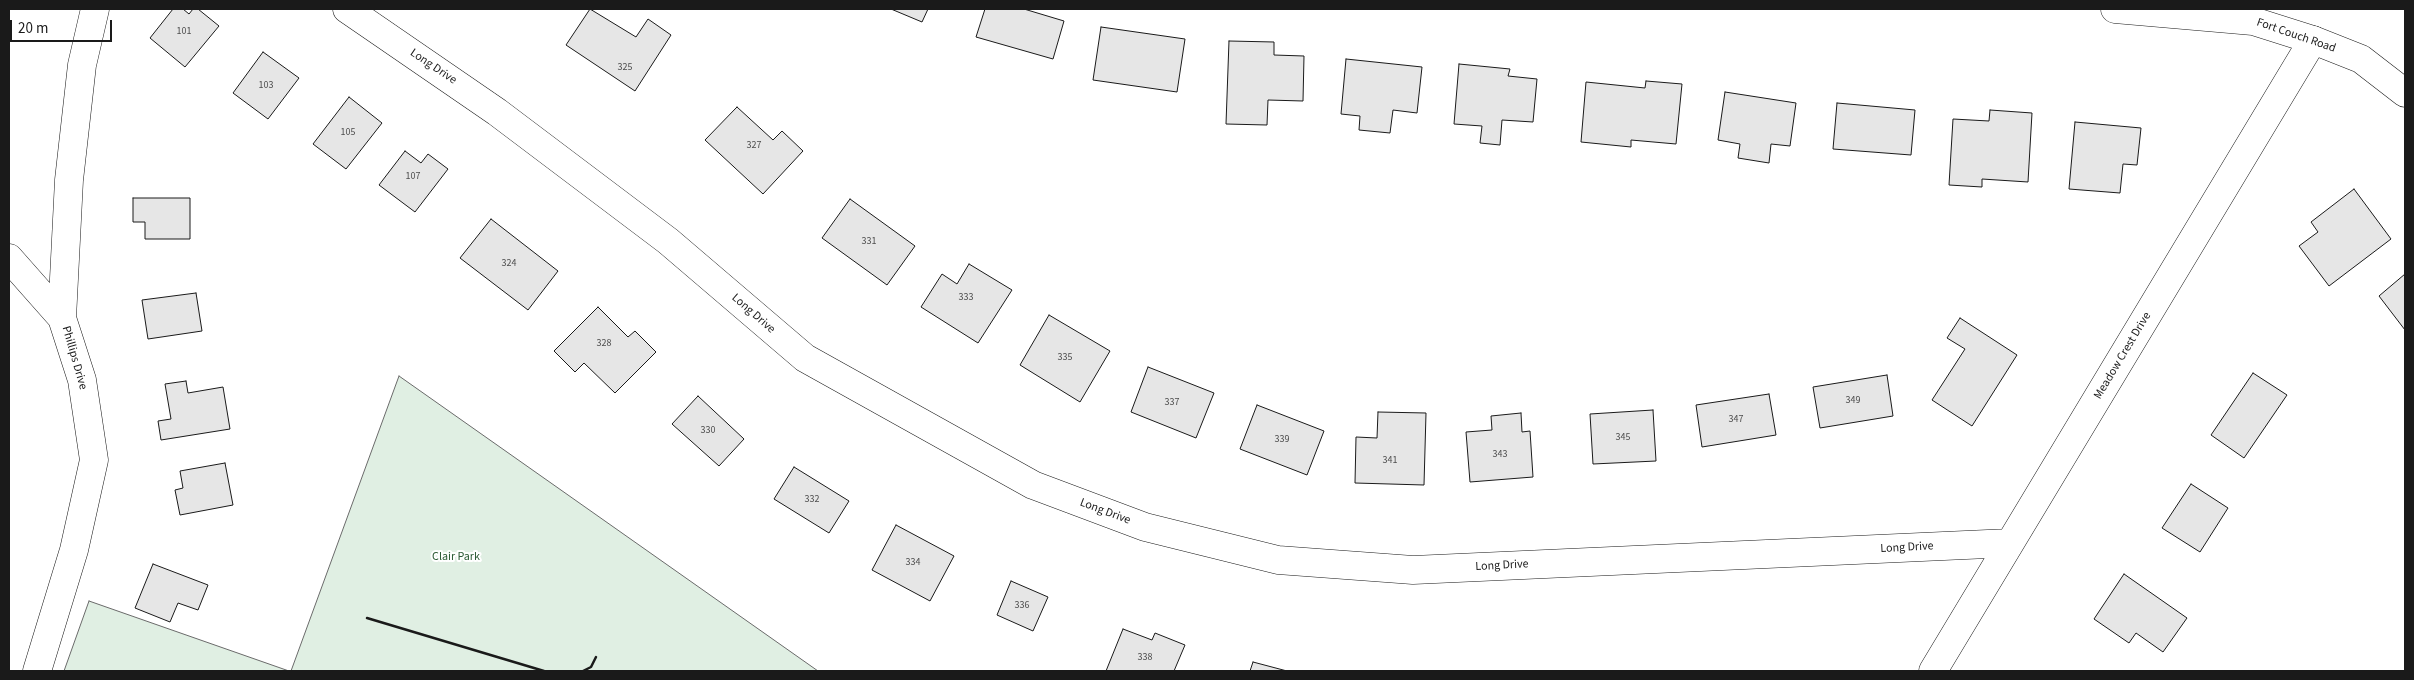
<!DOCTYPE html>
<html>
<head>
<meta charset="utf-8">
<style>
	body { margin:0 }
	#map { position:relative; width:2414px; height:680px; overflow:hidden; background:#fff; font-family:"Source Sans 3",sans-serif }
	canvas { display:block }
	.frame { position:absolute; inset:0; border:10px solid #1a1a1a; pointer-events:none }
	.scale { position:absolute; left:10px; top:20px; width:102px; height:22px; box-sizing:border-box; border:2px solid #1a1a1a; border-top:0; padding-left:6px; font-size:15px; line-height:18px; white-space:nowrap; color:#1a1a1a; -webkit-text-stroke:4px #fff; paint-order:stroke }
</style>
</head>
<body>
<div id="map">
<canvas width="2414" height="680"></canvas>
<div class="frame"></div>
<div class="scale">20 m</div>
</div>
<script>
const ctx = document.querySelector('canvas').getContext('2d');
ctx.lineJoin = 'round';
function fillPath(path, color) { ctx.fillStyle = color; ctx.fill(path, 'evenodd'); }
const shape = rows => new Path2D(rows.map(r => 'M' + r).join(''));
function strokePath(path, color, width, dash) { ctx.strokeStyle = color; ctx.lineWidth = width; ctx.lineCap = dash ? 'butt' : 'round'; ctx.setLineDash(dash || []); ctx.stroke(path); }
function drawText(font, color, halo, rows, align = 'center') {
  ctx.font = font + ' "Source Sans 3",sans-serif'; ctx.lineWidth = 4; ctx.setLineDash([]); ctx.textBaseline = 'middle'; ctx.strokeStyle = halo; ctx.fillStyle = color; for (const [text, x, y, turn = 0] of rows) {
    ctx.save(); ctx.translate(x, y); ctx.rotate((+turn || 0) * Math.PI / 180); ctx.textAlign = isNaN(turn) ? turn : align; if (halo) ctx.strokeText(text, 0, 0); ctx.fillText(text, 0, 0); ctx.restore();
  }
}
const green = shape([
	[399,376,818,671,291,671,399,376],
	[89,601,289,671,64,671,89,601]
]);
fillPath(green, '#e0efe3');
strokePath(green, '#6a6a6a', 1);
const building = shape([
	[173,9,183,9,189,14,193,9,198,9,219,26,185,67,150,38,173,9],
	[590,9,636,37,648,19,671,35,635,91,566,45,590,9],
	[891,9,928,9,922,22,891,9],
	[985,9,1024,9,1064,21,1053,59,976,37,985,9],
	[1101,27,1185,39,1177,92,1093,80,1101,27],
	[1229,41,1274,42,1274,55,1304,56,1303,101,1268,100,1267,125,1226,124,1229,41],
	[263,52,299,78,268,119,233,93,263,52],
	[1346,59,1422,67,1417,113,1393,110,1390,133,1359,130,1360,116,1341,114,1346,59],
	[1459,64,1510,69,1508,76,1537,79,1533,122,1502,120,1500,145,1480,143,1482,126,1454,124,1459,64],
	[1646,81,1682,84,1676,144,1631,140,1631,147,1581,142,1586,82,1645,88,1646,81],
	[1725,92,1796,103,1790,146,1771,144,1769,163,1738,158,1740,144,1718,140,1725,92],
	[349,97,382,123,346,169,313,144,349,97],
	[1837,103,1915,110,1911,155,1833,149,1837,103],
	[737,107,773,140,782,131,803,151,763,194,705,140,737,107],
	[1990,110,2032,113,2028,182,1982,179,1982,187,1949,185,1953,119,1989,121,1990,110],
	[2075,122,2141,128,2137,165,2123,164,2120,193,2069,189,2075,122],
	[405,151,421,163,428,154,448,169,415,212,379,185,405,151],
	[2354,189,2391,239,2329,286,2299,246,2318,232,2311,222,2354,189],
	[133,198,190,198,190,239,145,239,145,222,133,222,133,198],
	[850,199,915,246,887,285,822,238,850,199],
	[491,219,558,271,528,310,460,258,491,219],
	[969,264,1012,290,978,343,921,307,942,274,957,284,969,264],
	[2405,274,2405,330,2379,296,2405,274],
	[196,293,202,331,148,339,142,300,196,293],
	[598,307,628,337,635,331,656,352,615,393,584,363,575,372,554,351,598,307],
	[1049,315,1110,351,1080,402,1020,365,1049,315],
	[1960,318,2017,355,1972,426,1932,400,1965,349,1947,338,1960,318],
	[1148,367,1214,393,1196,438,1131,412,1148,367],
	[2253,373,2287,395,2244,458,2211,435,2253,373],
	[1887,375,1893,416,1820,428,1813,387,1887,375],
	[186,381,188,393,223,387,230,429,161,440,158,421,171,419,165,384,186,381],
	[1769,394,1776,435,1702,447,1696,405,1769,394],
	[698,396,744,439,719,466,672,424,698,396],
	[1257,405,1324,431,1307,475,1240,449,1257,405],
	[1653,410,1656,461,1593,464,1590,414,1653,410],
	[1378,412,1426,413,1424,485,1355,483,1356,437,1377,438,1378,412],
	[1521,413,1522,432,1530,431,1533,477,1470,482,1466,432,1492,430,1491,416,1521,413],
	[225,463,233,505,180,515,175,490,183,488,180,471,225,463],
	[794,467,849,501,829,533,774,499,794,467],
	[2191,484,2228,508,2200,552,2162,528,2191,484],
	[896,525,954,556,930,601,872,570,896,525],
	[153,564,208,585,198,610,178,603,170,622,135,608,153,564],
	[2124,574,2187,618,2163,652,2136,633,2129,643,2094,619,2124,574],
	[1011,581,1048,597,1033,631,997,615,1011,581],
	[1123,629,1152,640,1155,633,1185,645,1174,671,1106,671,1123,629],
	[1253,662,1287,671,1250,671,1253,662]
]);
fillPath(building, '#e6e6e6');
strokePath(building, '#1a1a1a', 1);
const minor = shape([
	[347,9,497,112,668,241,805,358,1033,485,1145,527,1278,560,1413,570,2010,543],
	[9,258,62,318],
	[37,671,74,550,94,460,82,380,62,318,69,180,82,65,95,9],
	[1933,671,2313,40]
]);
const tertiary = shape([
	[2115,9,2253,21,2313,40,2361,59,2405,93]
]);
strokePath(minor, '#1a1a1a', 29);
strokePath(tertiary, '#1a1a1a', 29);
strokePath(minor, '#fff', 28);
strokePath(tertiary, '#fff', 28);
strokePath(shape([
	[367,618,544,671],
	[583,671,591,667,596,657]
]), '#1a1a1a', 2.5);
drawText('10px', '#4d4d4d', null, [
	["101",184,32],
	["325",625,68],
	["103",266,86],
	["105",348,133],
	["327",754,146],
	["107",413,177],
	["331",869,242],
	["324",509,264],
	["333",966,298],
	["328",604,344],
	["335",1065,358],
	["349",1853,401],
	["337",1172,403],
	["347",1736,420],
	["330",708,431],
	["345",1623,438],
	["339",1282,440],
	["343",1500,455],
	["341",1390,461],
	["332",812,500],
	["334",913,563],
	["336",1022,606],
	["338",1145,658]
]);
drawText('12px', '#1a1a1a', '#fff', [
	["Fort Couch Road",2296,36,19],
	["Long Drive",433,67,34],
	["Long Drive",753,314,41],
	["Meadow Crest Drive",2123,356,-59],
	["Phillips Drive",74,358,74],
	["Long Drive",1105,512,21],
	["Long Drive",1907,548,-3],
	["Long Drive",1502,566,-3]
]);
drawText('12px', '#2b5a34', '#fff', [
	["Clair Park",456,557]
]);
</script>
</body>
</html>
